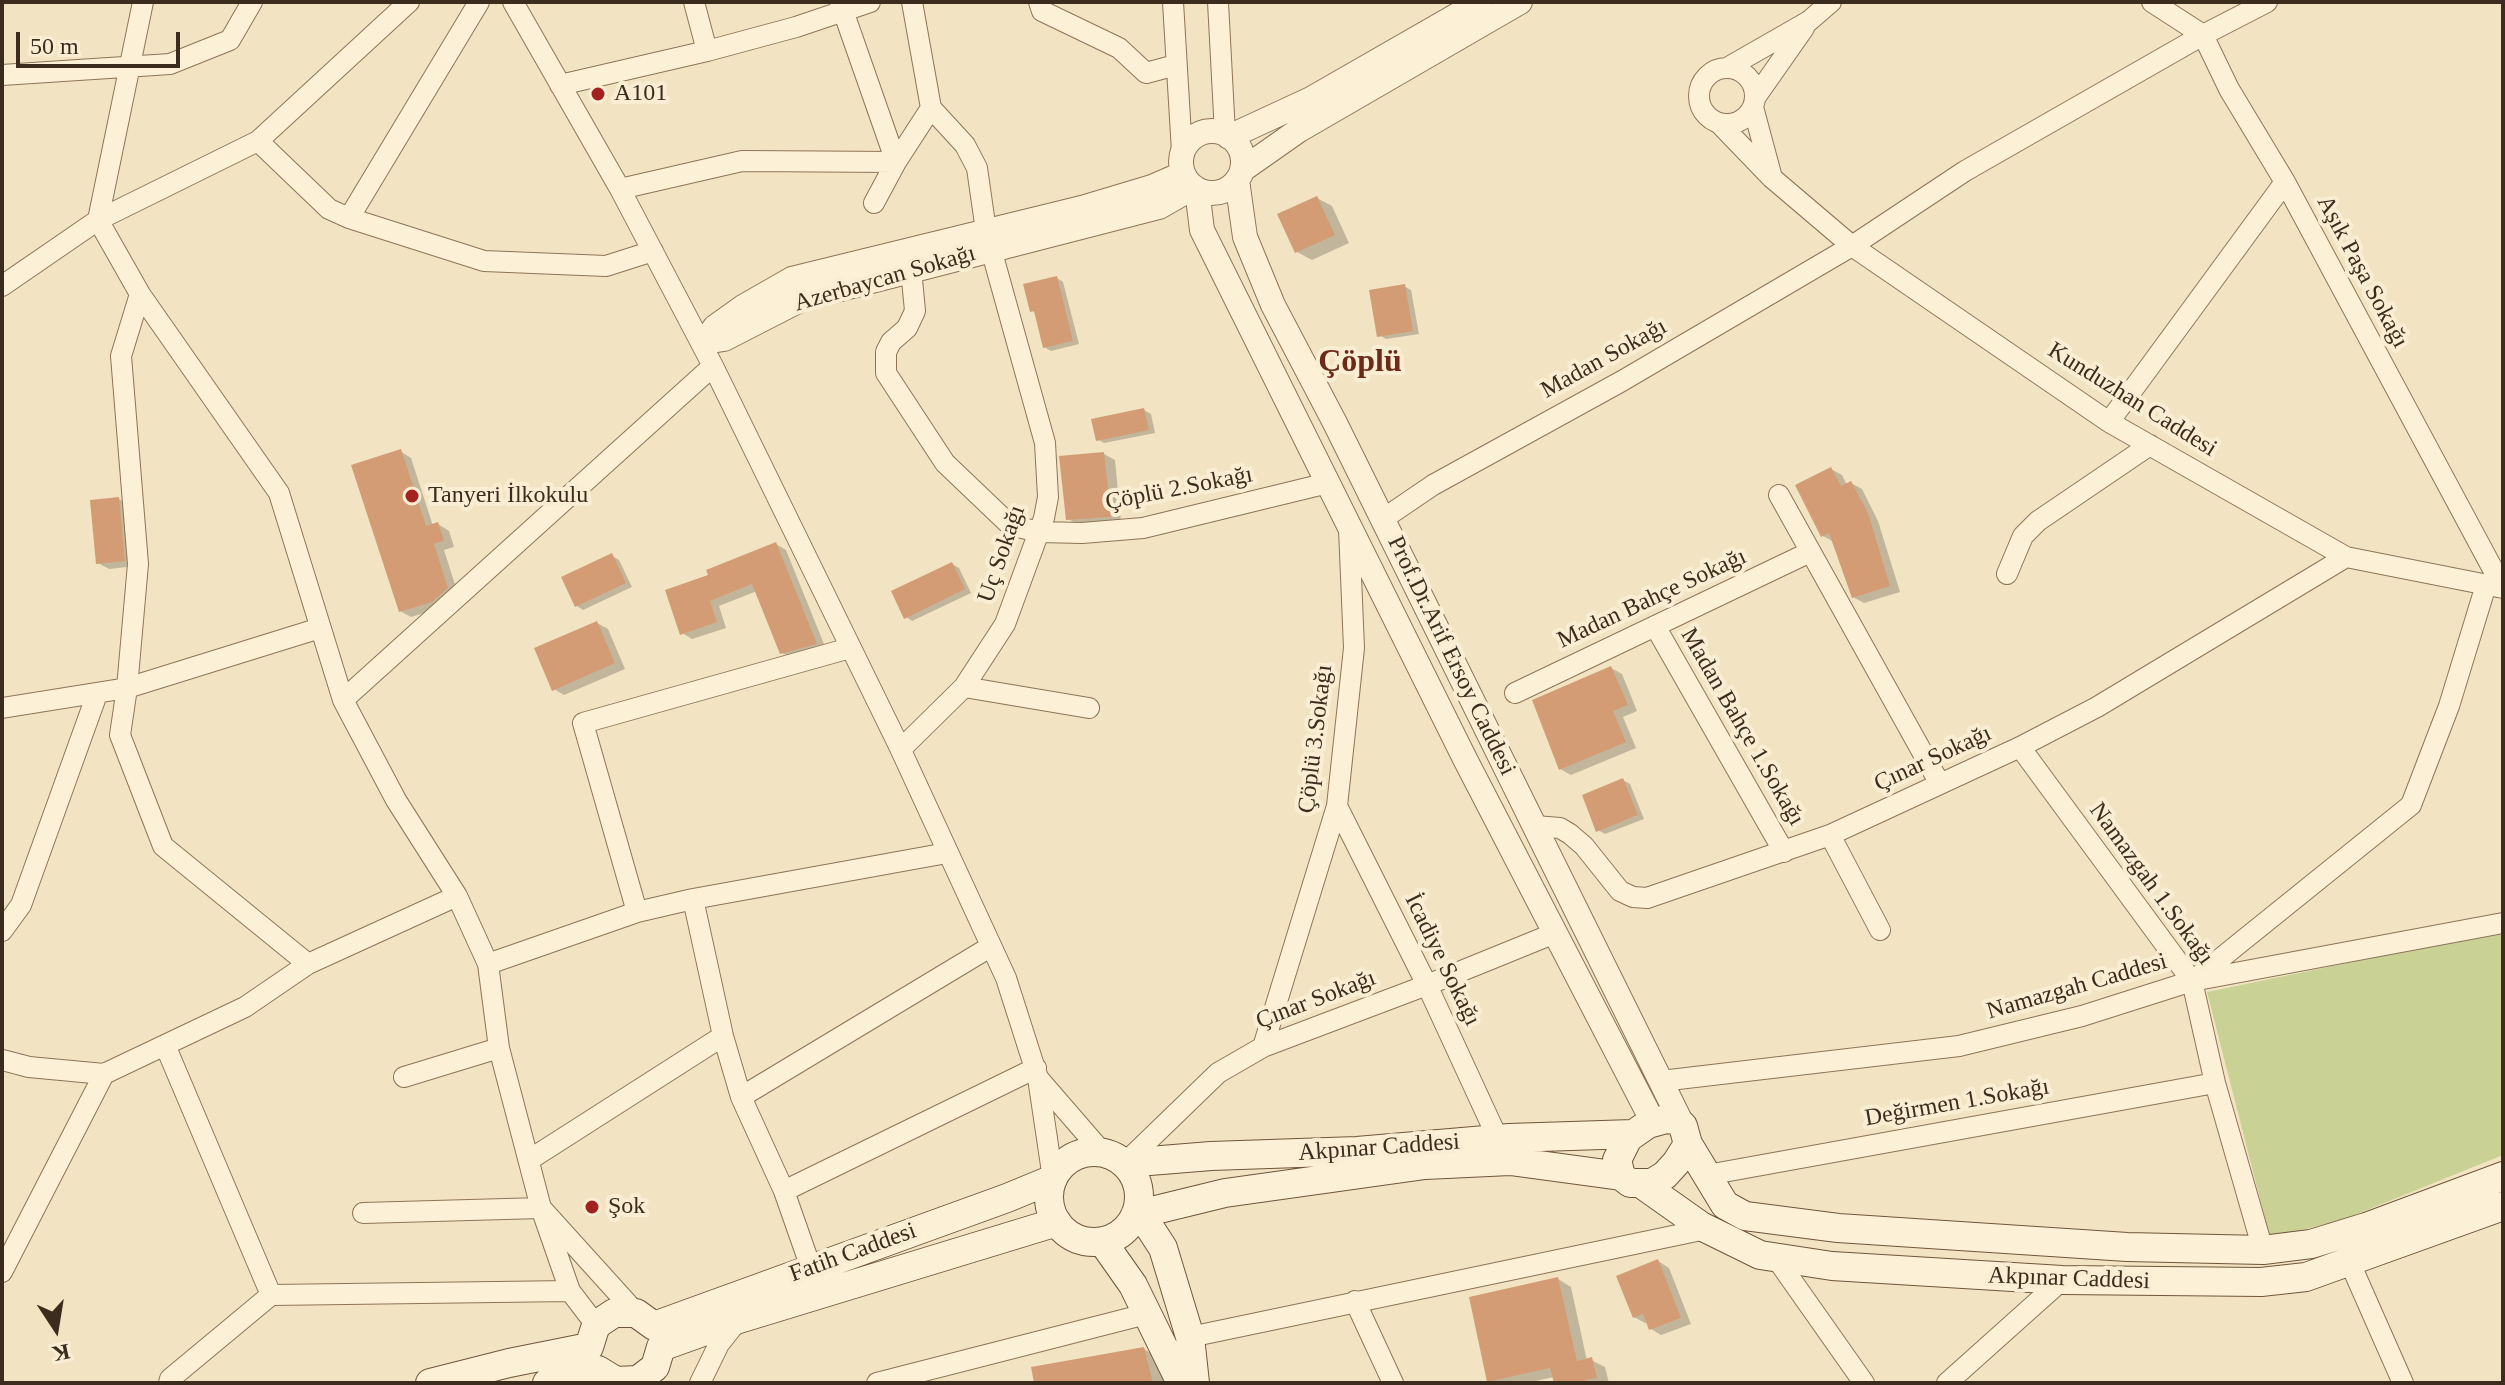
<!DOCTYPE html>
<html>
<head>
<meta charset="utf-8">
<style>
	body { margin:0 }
	#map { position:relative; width:2505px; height:1385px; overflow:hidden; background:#f2e4c2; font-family:"Times New Roman",serif }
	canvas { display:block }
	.frame { position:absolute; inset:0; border:4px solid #3c2c1d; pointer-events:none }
	.north { position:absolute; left:16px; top:1289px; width:80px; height:80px; -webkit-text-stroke:6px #f9eed3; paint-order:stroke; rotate:168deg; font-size:22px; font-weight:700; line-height:32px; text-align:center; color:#3c2c1d }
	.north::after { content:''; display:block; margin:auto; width:28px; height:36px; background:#3c2c1d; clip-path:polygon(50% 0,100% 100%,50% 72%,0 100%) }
	.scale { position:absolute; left:16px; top:32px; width:164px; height:36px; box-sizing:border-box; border:4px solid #3c2c1d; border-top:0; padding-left:10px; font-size:24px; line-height:28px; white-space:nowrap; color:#3c2c1d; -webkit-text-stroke:6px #f9eed3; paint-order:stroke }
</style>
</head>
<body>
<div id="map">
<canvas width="2505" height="1385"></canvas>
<div class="frame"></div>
<div class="north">K</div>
<div class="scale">50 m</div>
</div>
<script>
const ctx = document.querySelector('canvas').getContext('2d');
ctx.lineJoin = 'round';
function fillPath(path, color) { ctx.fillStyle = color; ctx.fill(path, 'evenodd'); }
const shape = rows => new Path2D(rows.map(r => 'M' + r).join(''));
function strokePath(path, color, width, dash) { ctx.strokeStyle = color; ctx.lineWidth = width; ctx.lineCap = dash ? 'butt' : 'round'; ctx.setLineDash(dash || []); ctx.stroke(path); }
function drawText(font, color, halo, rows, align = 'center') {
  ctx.font = font + ' "Times New Roman",serif'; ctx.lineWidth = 8; ctx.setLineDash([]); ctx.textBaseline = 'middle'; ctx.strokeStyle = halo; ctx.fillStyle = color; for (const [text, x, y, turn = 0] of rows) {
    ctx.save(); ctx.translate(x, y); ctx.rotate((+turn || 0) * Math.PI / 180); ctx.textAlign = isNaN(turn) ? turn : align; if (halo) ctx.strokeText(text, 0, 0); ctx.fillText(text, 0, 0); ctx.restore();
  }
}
fillPath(shape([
	[2503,931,2503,1155,2342,1220,2270,1238,2207,992]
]), '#cad195');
fillPath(shape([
	[1317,198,1332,206,1349,243,1312,260,1297,252],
	[1057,278,1063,282,1079,344,1051,351,1044,347,1036,313,1032,311],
	[1404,286,1411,290,1419,334,1386,339,1379,335],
	[1144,410,1151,414,1155,433,1104,443,1097,439],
	[400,451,411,458,433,526,438,524,449,531,454,547,444,550,458,594,444,607,411,617,400,611],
	[1104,454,1115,460,1121,522,1078,525,1067,518],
	[1831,469,1842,475,1847,485,1851,483,1862,489,1878,521,1900,592,1864,603,1853,597,1834,542,1823,536],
	[119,499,130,505,135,566,109,569,98,563],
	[776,544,786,550,826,649,792,658,782,653,757,591,719,606,726,628,692,639,682,633,711,577],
	[612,556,619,560,632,587,583,610,577,606],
	[952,564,959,568,971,593,912,621,906,617],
	[597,623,608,629,625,669,564,695,554,689],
	[1611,668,1622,674,1637,711,1623,717,1636,748,1571,775,1560,769],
	[1623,780,1630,784,1644,819,1605,834,1598,830],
	[1658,1261,1669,1268,1691,1324,1661,1335,1651,1329,1648,1322,1645,1323,1634,1317],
	[1558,1279,1571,1287,1587,1361,1591,1360,1605,1367,1609,1383,1556,1383,1554,1377,1526,1383,1493,1383,1489,1381],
	[1144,1349,1159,1358,1164,1383,1036,1383]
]), '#0003');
fillPath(shape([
	[1317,196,1335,235,1295,253,1277,214],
	[1057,276,1073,341,1043,348,1034,311,1030,312,1023,284],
	[1405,284,1413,331,1377,337,1369,290],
	[1144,408,1149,430,1096,441,1091,419],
	[401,449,426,526,438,522,444,541,434,544,448,588,432,602,399,612,351,465],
	[1104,452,1111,517,1066,520,1059,456],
	[1831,467,1841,486,1851,481,1868,513,1890,586,1852,598,1829,533,1821,537,1795,485],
	[119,497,125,561,96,564,90,500],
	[776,542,817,644,780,654,752,584,710,601,717,622,680,635,665,590,708,575,706,570],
	[612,553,626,583,575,607,561,577],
	[952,562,965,589,904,619,891,591],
	[597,621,615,663,552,691,534,648],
	[1611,666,1628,705,1613,711,1626,742,1559,770,1532,700],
	[1623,778,1638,815,1596,832,1582,795],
	[1658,1259,1681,1318,1649,1330,1643,1314,1633,1318,1616,1276],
	[1558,1277,1577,1361,1592,1357,1597,1378,1585,1380,1586,1383,1554,1383,1550,1368,1487,1382,1469,1297],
	[1144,1347,1153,1383,1034,1383,1031,1367]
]), '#d39c75');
const minor = shape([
	[143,2,98,220,140,294,279,493,343,700,396,800,457,896,488,964,499,1048,541,1208,570,1291,596,1325],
	[513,2,620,189,713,366,899,746,1006,978,1038,1078,1053,1179],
	[694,2,707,51],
	[912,2,931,108,965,145,977,168,986,231],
	[1039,2,1042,11,1119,48,1146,73,1176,65],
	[1173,2,1182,152],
	[1218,2,1225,134],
	[2152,2,2203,35,2229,89,2285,182,2503,588],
	[1727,68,1809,21,1831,2],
	'1699 96a28 28 0 1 1 56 0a28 28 0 1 1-56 0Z',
	[2,75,170,64,230,40,252,2],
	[560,85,707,51,796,27,870,2],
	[1755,98,1804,28],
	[1753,107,1771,174],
	[1719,123,1772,178,1852,246,2109,422,2346,557,2503,588],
	[258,141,329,209,349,218,484,261,606,266,653,251],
	[620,189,742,161,896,162,840,2],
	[874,203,896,162,931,108],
	[349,218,479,2],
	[911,269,915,311,907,328,891,342,886,352,886,373,945,463,1010,525,1039,532,1082,533,1143,528,1328,483],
	[2,286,98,220,258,141,409,2],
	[140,294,121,356,138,564,127,688,120,735,163,846,308,964],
	[2109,422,2285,182],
	[1779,495,1940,784],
	[1383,519,1433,485,1622,381,1852,246,1965,171,2203,35,2267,2],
	[2007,574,2023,536,2038,521,2150,445],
	[1655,626,1784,852],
	[964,687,1089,708],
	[1515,693,1810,552],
	[343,700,713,366],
	[2,708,127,688,320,628],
	[2020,747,2192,981,2215,1083,2263,1250],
	[901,749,964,687,1005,624,1044,518,1048,497,1045,443,991,249],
	[1337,806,1427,985,1498,1139],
	[1535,826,1560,828,1570,834,1584,846,1620,891,1633,897,1647,898,1830,835,2020,747,2097,707,2346,557],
	[1830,835,1880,930],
	[693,899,723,1036,741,1097,784,1191,811,1268],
	[637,912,583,723,850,648],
	[2,931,21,905,97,694],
	[488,964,637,912,693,899,947,853],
	[2195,979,2411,805,2449,706,2486,585],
	[165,1045,271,1295],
	[1263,1047,1337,806,1354,648,1349,529],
	[2,1060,29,1067,104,1074],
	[404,1077,499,1048],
	[1038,1078,1102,1152],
	[1661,1081,1959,1046,2082,1016,2192,981,2503,923],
	[741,1097,990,947],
	[529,1160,723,1036],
	[1125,1163,1218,1073,1263,1047,1427,985,1555,933],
	[1707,1175,2215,1083],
	[784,1191,1036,1068],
	[363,1213,541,1208,636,1313],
	[1776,1258,1864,1383],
	[2350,1263,2403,1383],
	[2,1272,104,1074,245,1007,308,964,457,896],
	[1355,1301,1393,1383],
	[1190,1337,1706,1229],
	[169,1383,170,1379,271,1295,570,1291],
	[700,1383,719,1344,739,1319],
	[877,1383,1146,1314],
	[1947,1383,2062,1280]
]);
const tertiary = shape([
	'1181 162a31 31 0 1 1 62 0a31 31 0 1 1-62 0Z',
	[1229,137,1311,99,1480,2],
	[1242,170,1299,130,1520,2],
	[1237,180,1245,237,1273,305,1335,423,1683,1126],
	[1197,190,1202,230,1465,759,1653,1122],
	[706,340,715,327,743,307,792,279,1082,208,1152,187,1182,174],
	[704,342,724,339,802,299,1159,207,1194,187]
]);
const secondary = shape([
	[1688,1144,1676,1163,1665,1175,1652,1183,1630,1183,1621,1176,1617,1160,1628,1138,1648,1124,1666,1119,1676,1120,1683,1126,1688,1144,1725,1205,1745,1216,1838,1228,2127,1247,2263,1250,2311,1244,2366,1227,2503,1176],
	'1049 1197a45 45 0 1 1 90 0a45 45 0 1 1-90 0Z',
	[1125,1163,1211,1156,1357,1151,1509,1138,1633,1134],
	[1643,1185,1701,1226,1760,1255,1832,1266,2062,1280,2261,1282,2306,1277,2503,1206],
	[1135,1215,1225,1193,1425,1165,1510,1161,1621,1176],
	[1135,1215,1150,1228,1163,1248,1190,1337,1195,1383],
	[1102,1241,1133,1285,1181,1383],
	[430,1383,509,1363,589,1347,596,1325,614,1313,636,1313,654,1326,1007,1198,1053,1179],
	[547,1383,598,1370,616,1381,638,1380,655,1367,661,1347,739,1319,1057,1222]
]);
strokePath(minor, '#8e7457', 22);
strokePath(tertiary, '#8e7457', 26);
strokePath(secondary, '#70553b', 30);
strokePath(minor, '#fcf1d7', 20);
strokePath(tertiary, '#fcf1d7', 24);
strokePath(secondary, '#fcf1d7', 28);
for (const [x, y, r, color] of [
	[598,94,8,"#a22222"],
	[412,496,8,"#a22222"],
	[592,1207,8,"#a22222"]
]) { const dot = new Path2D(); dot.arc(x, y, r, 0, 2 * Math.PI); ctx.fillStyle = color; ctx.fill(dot); strokePath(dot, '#f9eed3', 3); }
drawText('24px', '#3c2c1d', '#f9eed3', [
	["A101",614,94],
	["Tanyeri İlkokulu",428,496],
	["Şok",608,1207]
], 'left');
drawText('24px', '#3c2c1d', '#f9eed3', [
	["Aşık Paşa Sokağı",2362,272,62],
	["Azerbaycan Sokağı",885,279,-16],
	["Madan Sokağı",1604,359,-29],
	["Kunduzhan Caddesi",2132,400,32],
	["Çöplü 2.Sokağı",1179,489,-11],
	["Uç Sokağı",1002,554,-71],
	["Madan Bahçe Sokağı",1652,599,-25],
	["Prof.Dr.Arif Ersoy Caddesi",1451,656,64],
	["Madan Bahçe 1.Sokağı",1742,727,60],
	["Çöplü 3.Sokağı",1316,739,-83],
	["Çınar Sokağı",1933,759,-25],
	["Namazgah 1.Sokağı",2151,884,54],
	["İcadiye Sokağı",1442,960,64],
	["Namazgah Caddesi",2077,987,-16],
	["Çınar Sokağı",1316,1000,-21],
	["Değirmen 1.Sokağı",1957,1103,-10],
	["Akpınar Caddesi",1379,1148,-4],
	["Fatih Caddesi",853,1253,-20],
	["Akpınar Caddesi",2069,1279,2]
]);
drawText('bold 32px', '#6d2a18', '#f9eed3', [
	["Çöplü",1360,363]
]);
</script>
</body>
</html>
